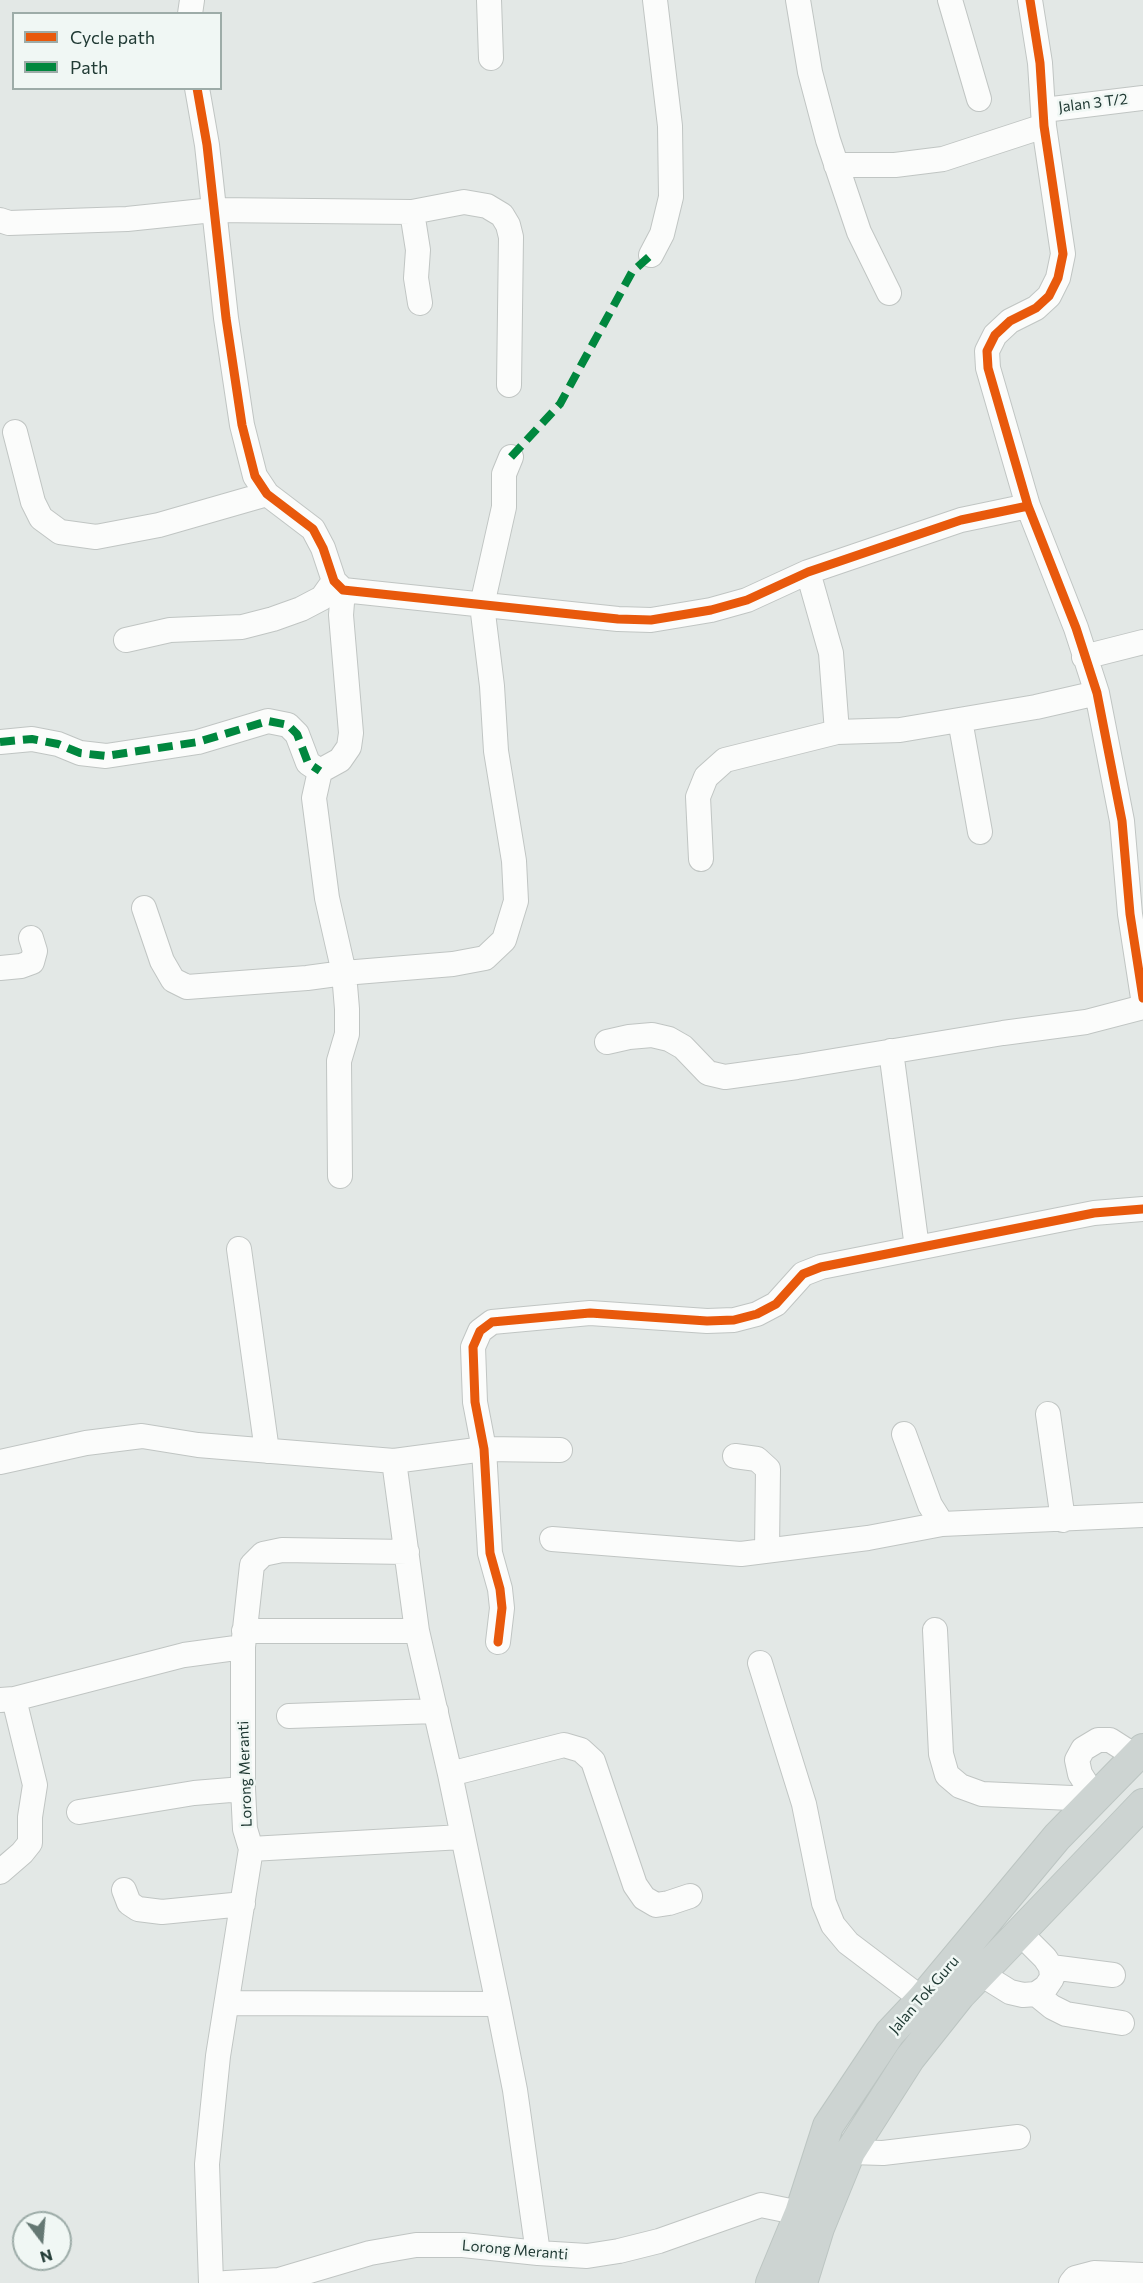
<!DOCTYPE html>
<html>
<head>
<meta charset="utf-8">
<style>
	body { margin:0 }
	#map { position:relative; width:1143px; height:2283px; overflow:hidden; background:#e3e8e6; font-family:Commissioner,sans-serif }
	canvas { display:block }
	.legend { position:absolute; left:12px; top:12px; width:210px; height:78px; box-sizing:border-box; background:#f0f7f4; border:2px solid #9daca8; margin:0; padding:8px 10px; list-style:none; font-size:18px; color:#213b35 }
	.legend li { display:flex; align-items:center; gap:12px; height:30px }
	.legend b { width:30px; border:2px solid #9daca8 }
	.north { position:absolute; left:12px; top:2211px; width:60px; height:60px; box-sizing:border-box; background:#f0f7f4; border:2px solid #9daca8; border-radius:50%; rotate:164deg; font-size:16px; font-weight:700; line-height:24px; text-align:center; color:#213b35 }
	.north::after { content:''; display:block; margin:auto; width:21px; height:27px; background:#657873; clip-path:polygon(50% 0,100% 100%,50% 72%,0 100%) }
</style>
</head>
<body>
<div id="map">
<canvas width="1143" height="2283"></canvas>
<ul class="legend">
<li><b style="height:8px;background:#e8590c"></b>Cycle path</li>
<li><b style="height:8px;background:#00873e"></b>Path</li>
</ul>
<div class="north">N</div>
</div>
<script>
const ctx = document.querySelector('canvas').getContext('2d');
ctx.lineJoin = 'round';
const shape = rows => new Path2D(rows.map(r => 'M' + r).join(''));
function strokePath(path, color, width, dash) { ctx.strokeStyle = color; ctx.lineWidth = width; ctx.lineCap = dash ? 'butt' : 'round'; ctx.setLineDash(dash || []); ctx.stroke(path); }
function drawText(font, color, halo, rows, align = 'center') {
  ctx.font = font + ' Commissioner,sans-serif'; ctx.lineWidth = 5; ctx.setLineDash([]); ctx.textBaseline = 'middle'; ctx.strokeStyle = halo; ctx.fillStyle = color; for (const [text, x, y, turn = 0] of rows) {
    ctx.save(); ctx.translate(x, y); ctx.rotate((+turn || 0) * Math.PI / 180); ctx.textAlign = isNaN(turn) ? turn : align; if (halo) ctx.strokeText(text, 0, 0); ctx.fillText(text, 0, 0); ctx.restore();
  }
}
const minor = shape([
	[489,0,491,58],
	[798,0,810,72,828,140,859,232,889,293],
	[950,0,979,99],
	[1030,0,1040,63,1044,126,1063,254,1058,278,1049,296,1036,308,1010,321,995,335,987,351,988,368,1028,506,1076,628,1097,693,1122,821,1130,914,1143,998],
	[190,14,192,0],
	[197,88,207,145,226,318,242,425,255,476,267,494,313,529,323,548,334,581,343,590,618,619,651,620,711,610,747,600,808,572,961,520,1028,506],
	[1044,110,1143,98],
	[836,165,895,165,943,159,1044,126],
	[412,212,418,250,416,278,420,303],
	[0,220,9,223,127,219,213,210,412,212,464,202,487,206,502,215,508,225,511,237,509,385],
	[651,255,662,234,671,197,670,126,655,0],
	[15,432,33,502,41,518,60,532,96,537,159,525,267,494],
	[808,572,831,653,837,732],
	[126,640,170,630,242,627,273,619,301,609,322,598,334,581],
	[1084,657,1143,642],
	[960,720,980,832],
	[0,742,32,739,58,744,80,753,106,756,198,742,268,721,288,725,297,734,308,763,320,771],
	[701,859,698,797,706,777,725,760,837,732,900,730,1036,707,1097,693],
	[144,908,162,961,173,980,187,987,307,978,344,973,453,964,485,958,504,940,516,901,514,861,496,751,492,686,482,605,504,507,504,474,511,457],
	[0,968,21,966,32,962,35,951,31,938],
	[607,1042,629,1037,652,1035,669,1039,683,1047,708,1073,725,1077,797,1067,1003,1033,1086,1022,1143,1007],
	[891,1051,917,1248],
	[340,1176,339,1061,347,1034,347,1009,344,973,327,898,314,798,320,771,340,760,349,747,351,733,341,615,343,590],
	[239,1249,267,1451],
	[1048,1414,1063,1520],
	[904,1434,930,1505,942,1524],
	[735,1456,757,1459,768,1469,767,1550],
	[394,1461,417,1631,450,1774,498,2004,515,2090,538,2253],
	[0,1462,86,1443,142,1436,198,1445,394,1461,484,1449,560,1450],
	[552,1539,741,1554,868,1538,942,1524,1143,1515],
	[935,1630,941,1754,947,1775,960,1786,982,1794,1094,1799],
	[244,1631,417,1631],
	[498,1642,502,1608,500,1589,490,1553,484,1449,475,1402,473,1347,480,1331,492,1322,590,1313,707,1321,734,1320,757,1314,776,1304,803,1274,821,1267,1094,1213,1143,1209],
	[760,1663,804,1804,824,1903,833,1925,848,1943,922,1999],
	[0,1700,14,1699,184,1655,243,1647],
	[289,1716,436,1711],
	[450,1774,564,1745,581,1750,593,1761,635,1885,644,1898,656,1905,669,1903,690,1896],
	[1098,1795,1087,1785,1080,1774,1077,1760,1083,1749,1098,1740,1110,1740,1135,1756],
	[79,1812,194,1793,243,1789],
	[251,1849,462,1837],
	[0,1872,22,1853,30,1843,30,1817,35,1785,14,1699],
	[124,1890,129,1903,138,1909,162,1912,243,1904],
	[1051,1967,1113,1975],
	[981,1974,1010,1992,1023,1995,1036,1994,1046,1987,1052,1978,1051,1967,1045,1958,1020,1933],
	[1036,1994,1052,2007,1066,2014,1122,2023],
	[227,2003,498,2004],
	[850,2152,883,2153,1018,2137],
	[211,2283,207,2164,218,2056,251,1849,245,1829,243,1789,243,1647,252,1565,263,1554,282,1550,407,1552],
	[226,2283,279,2280,370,2253,416,2245,463,2245,538,2253,587,2256,619,2251,659,2241,761,2205,800,2213],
	[1071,2283,1075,2278,1094,2273,1143,2275]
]);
const major = shape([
	[771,2283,800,2213,828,2126,890,2033,922,1999,1057,1837,1143,1749],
	[802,2283,819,2228,850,2152,910,2058,960,1995,1143,1804]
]);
strokePath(minor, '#c0c5c3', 26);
strokePath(major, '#bcc5c2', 32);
strokePath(minor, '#fbfcfb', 24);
strokePath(major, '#cdd4d2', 30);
strokePath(shape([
	[511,457,560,404,632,272,651,255],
	[0,742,32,739,58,744,80,753,106,756,198,742,268,721,288,725,297,734,308,763,320,771]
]), '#00873e', 8, [15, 8]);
strokePath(shape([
	[1030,0,1040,63,1044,126,1063,254,1058,278,1049,296,1036,308,1010,321,995,335,987,351,988,368,1028,506,1076,628,1097,693,1122,821,1130,914,1143,998],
	[197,88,207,145,226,318,242,425,255,476,267,494,313,529,323,548,334,581,343,590,618,619,651,620,711,610,747,600,808,572,961,520,1028,506],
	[498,1642,502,1608,500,1589,490,1553,484,1449,475,1402,473,1347,480,1331,492,1322,590,1313,707,1321,734,1320,757,1314,776,1304,803,1274,821,1267,1094,1213,1143,1209]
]), '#e8590c', 9);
drawText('15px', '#213b35', '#f0f7f4', [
	["Jalan 3 T/2",1093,103,-7],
	["Lorong Meranti",245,1774,-92],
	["Jalan Tok Guru",924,1995,-49],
	["Lorong Meranti",515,2250,5]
]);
</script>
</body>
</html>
